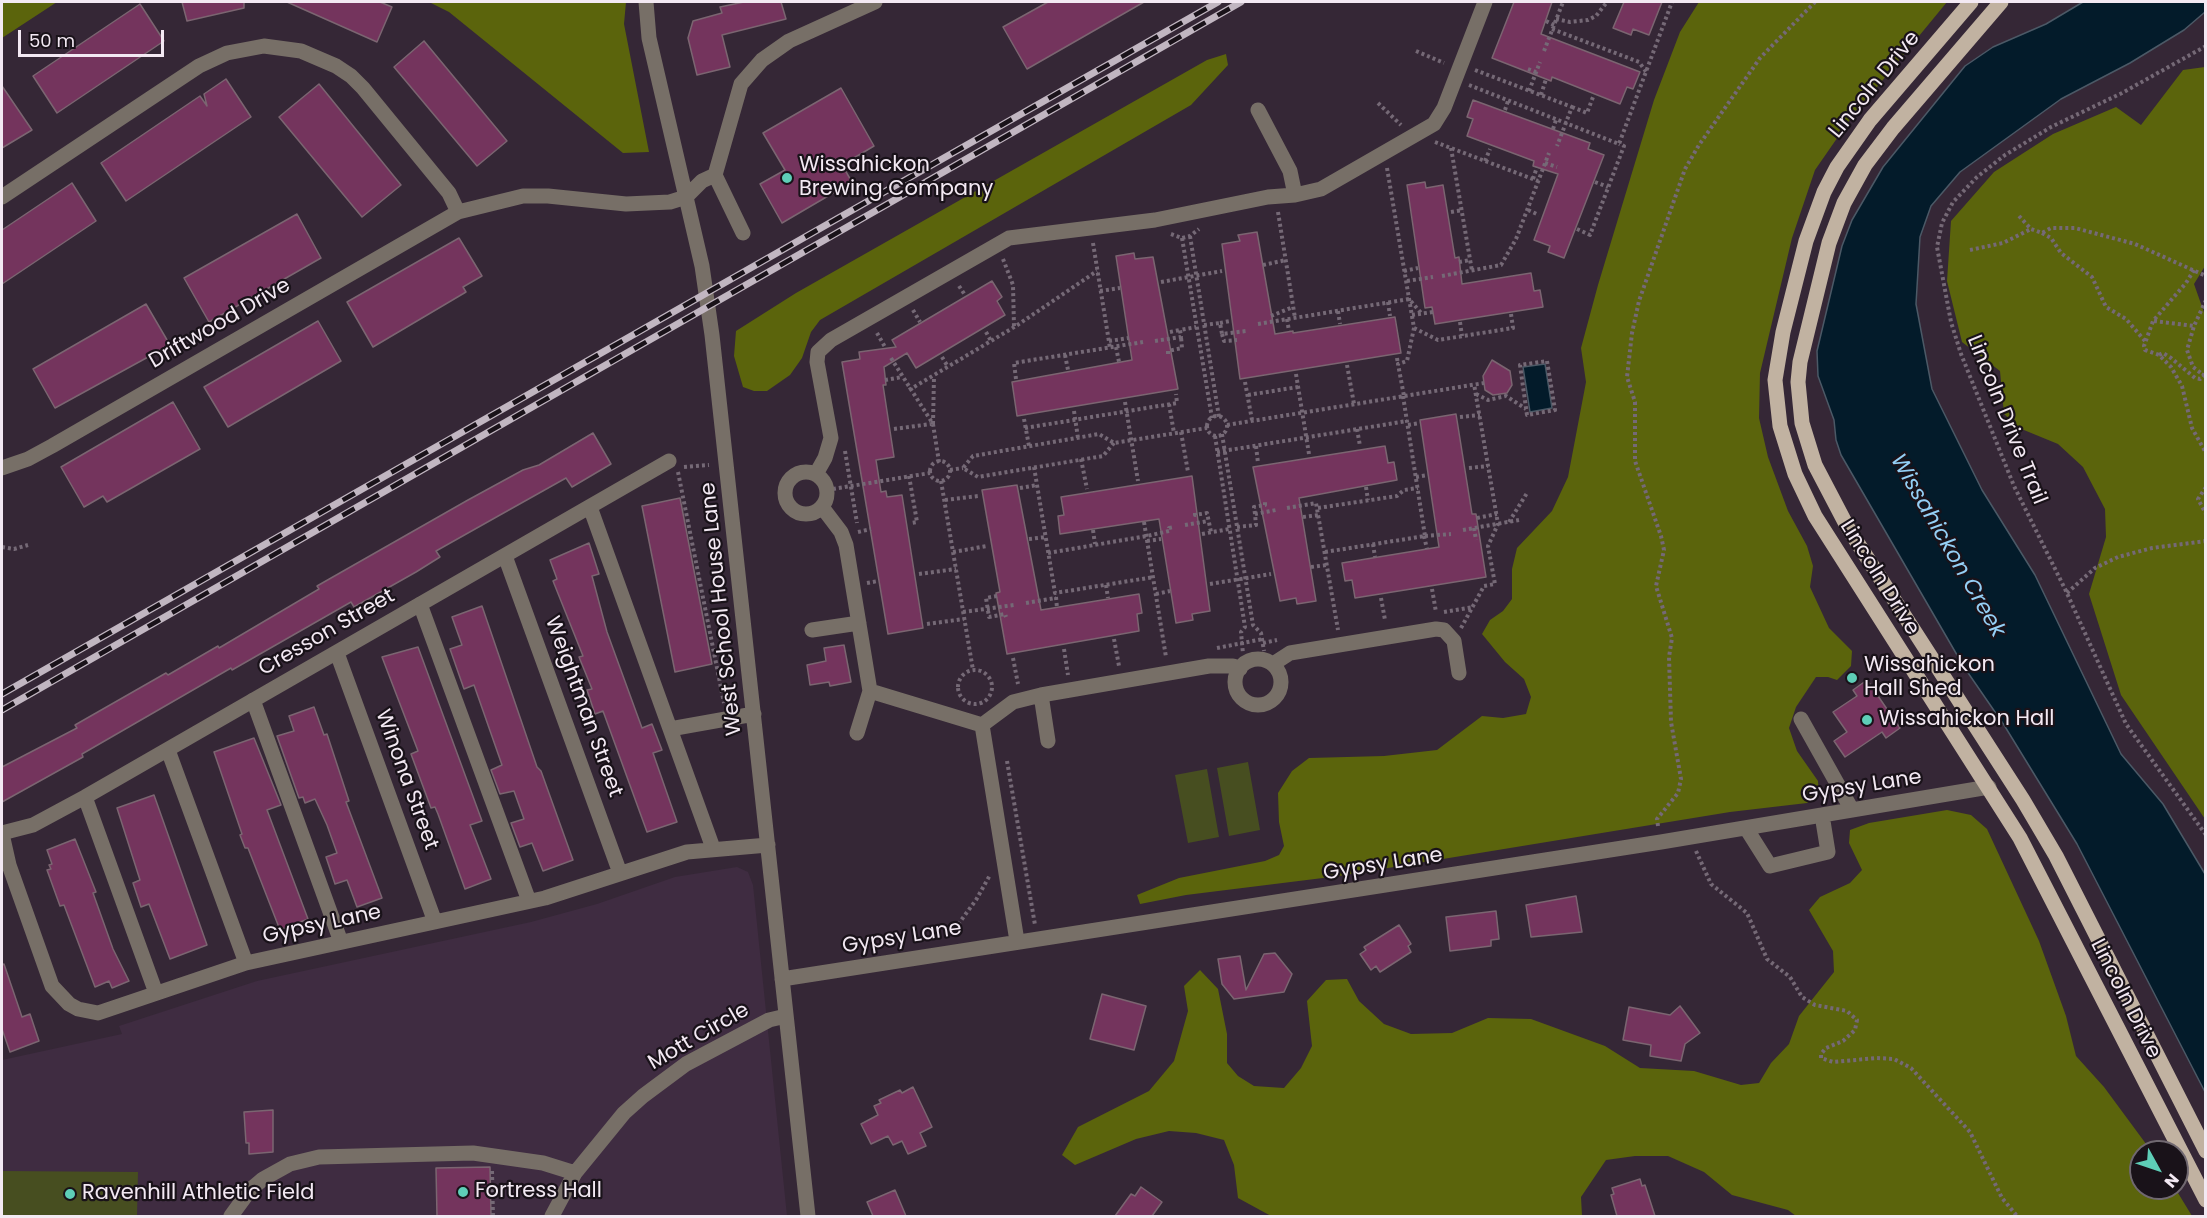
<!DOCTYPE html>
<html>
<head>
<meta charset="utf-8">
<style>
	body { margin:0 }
	#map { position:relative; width:2207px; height:1218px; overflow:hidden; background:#352736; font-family:Poppins,sans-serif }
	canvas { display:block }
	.frame { position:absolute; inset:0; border:3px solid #f3e9f3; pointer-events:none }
	.north { position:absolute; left:2129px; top:1140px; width:60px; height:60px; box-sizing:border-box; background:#191219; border:2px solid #706870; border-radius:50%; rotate:130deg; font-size:16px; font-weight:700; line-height:24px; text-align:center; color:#f3e9f3 }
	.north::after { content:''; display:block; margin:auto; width:21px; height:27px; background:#5eceb7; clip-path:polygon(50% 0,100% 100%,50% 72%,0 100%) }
	.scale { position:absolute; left:18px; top:30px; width:146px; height:27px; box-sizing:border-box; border:3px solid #f3e9f3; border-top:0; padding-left:8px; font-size:18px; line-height:21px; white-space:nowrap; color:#f3e9f3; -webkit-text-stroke:4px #191219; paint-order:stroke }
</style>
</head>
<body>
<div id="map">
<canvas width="2207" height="1218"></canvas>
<div class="frame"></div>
<div class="north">N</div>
<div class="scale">50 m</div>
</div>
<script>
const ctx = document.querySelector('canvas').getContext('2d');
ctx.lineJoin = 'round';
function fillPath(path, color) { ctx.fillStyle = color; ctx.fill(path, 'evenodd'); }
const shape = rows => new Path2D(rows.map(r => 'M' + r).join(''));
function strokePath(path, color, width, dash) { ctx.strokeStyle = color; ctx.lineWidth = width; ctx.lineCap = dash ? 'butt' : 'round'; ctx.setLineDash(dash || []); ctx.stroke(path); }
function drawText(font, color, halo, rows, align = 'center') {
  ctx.font = font + ' Poppins,sans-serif'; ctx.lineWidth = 4.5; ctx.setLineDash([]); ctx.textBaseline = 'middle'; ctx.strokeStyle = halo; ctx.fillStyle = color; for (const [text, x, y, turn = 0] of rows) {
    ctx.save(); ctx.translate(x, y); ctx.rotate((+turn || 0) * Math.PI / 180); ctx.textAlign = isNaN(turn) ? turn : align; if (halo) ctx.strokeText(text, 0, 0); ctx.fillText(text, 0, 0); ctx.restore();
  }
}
fillPath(shape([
	[737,867,748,872,753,885,787,1216,2,1216,2,1060,122,1034,119,1026,257,981,531,922,597,904,675,877]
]), '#3f2c41');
fillPath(shape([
	[1248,762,1260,830,1229,836,1217,768],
	[1207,769,1219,837,1188,843,1175,775],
	[2,1171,138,1172,137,1216,2,1216]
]), '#474e20');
fillPath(shape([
	[2,2,57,2,2,38],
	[429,2,626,2,624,24,649,152,623,153,449,12],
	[1699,2,1947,2,1849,121,1815,170,1792,238,1760,373,1759,418,1768,457,1788,511,1807,546,1813,566,1810,587,1829,628,1852,651,1851,666,1837,680,1828,677,1816,677,1796,707,1789,728,1797,751,1818,781,1819,794,1807,803,1730,812,1339,876,1186,895,1140,904,1137,895,1179,878,1265,861,1279,855,1284,846,1279,822,1278,793,1292,771,1309,758,1384,756,1437,750,1482,716,1503,718,1526,714,1531,697,1524,679,1505,662,1482,634,1490,620,1503,611,1512,599,1512,569,1517,548,1552,511,1568,477,1586,382,1581,348,1598,285,1654,100,1680,32],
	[1226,54,1228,65,1191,105,820,320,811,332,802,358,790,375,767,391,754,391,743,387,734,356,736,331,796,293,1207,60],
	[2205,67,2205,266,2194,284,2206,318,2205,819,2121,695,2089,594,2106,537,2105,509,2083,467,2058,444,2019,428,2004,414,2000,371,1962,342,1947,281,1951,221,1994,172,2053,134,2116,107,2141,125,2183,70],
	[1947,810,1971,815,1987,829,2039,941,2066,1016,2076,1056,2104,1087,2152,1152,2141,1152,2141,1188,2175,1188,2192,1216,1796,1216,1788,1210,1732,1195,1704,1172,1668,1156,1635,1156,1606,1160,1581,1197,1582,1216,1271,1216,1238,1198,1234,1165,1224,1140,1196,1133,1169,1131,1136,1139,1075,1165,1062,1155,1078,1127,1149,1091,1174,1061,1188,1011,1184,986,1200,970,1218,989,1227,1034,1227,1063,1238,1076,1254,1086,1284,1088,1301,1068,1312,1046,1307,1001,1326,980,1347,979,1359,1001,1384,1024,1411,1034,1452,1033,1488,1018,1531,1019,1605,1046,1640,1068,1694,1071,1741,1085,1759,1083,1771,1063,1789,1044,1799,1016,1834,972,1833,951,1809,910,1820,897,1850,883,1862,870,1849,843,1850,830,1869,823]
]), '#5b640c');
const water = shape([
	[2083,2,2205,2,2205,12,2184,30,2130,63,2061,99,1960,172,1931,206,1920,237,1916,304,1932,389,1982,490,2035,575,2121,754,2163,804,2205,874,2205,1092,2077,844,2004,725,1964,667,1841,455,1836,440,1834,420,1818,376,1817,351,1842,246,1852,220,1883,167,1965,66,1993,47,2046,24,2083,2],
	[1545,364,1552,408,1530,412,1523,367,1545,364]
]);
fillPath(water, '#031b2a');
strokePath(water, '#4b5966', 1.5);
const building = shape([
	[182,2,244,2,244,8,187,21,182,2],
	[287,2,380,2,392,7,377,42,287,2],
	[744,2,781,2,786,19,722,35,730,67,697,75,688,38,693,21,722,13,720,7,744,2],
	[1048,2,1144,2,1027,69,1003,27,1048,2],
	[1514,2,1552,2,1541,34,1640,72,1633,89,1627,87,1620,104,1552,77,1551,81,1492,58,1514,2],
	[1624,2,1662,2,1649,35,1633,29,1631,35,1613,28,1624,2],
	[140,4,164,41,57,113,33,76,140,4],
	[424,41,507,141,477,166,394,67,424,41],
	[226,79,251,117,126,201,101,163,200,96,207,106,204,94,226,79],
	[319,84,401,185,362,217,279,117,319,84],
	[2,86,32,130,2,148,2,86],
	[841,88,874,146,842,165,852,182,782,223,760,184,785,170,763,133,841,88],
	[1473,100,1590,143,1588,149,1604,155,1564,258,1548,252,1550,246,1534,240,1558,174,1533,166,1534,161,1467,136,1473,119,1467,117,1473,100],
	[1425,182,1426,188,1443,185,1455,258,1459,257,1462,284,1531,273,1534,291,1540,290,1543,307,1435,324,1432,307,1425,308,1407,185,1425,182],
	[72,183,96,221,2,284,2,230,72,183],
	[297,214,321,258,209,322,184,278,297,214],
	[1257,232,1275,334,1293,331,1293,333,1395,317,1401,353,1240,379,1222,244,1240,241,1238,235,1257,232],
	[459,238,482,276,463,287,466,292,373,347,347,302,459,238],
	[1134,253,1135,259,1153,257,1178,389,1017,416,1012,382,1132,360,1116,256,1134,253],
	[992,281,1002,297,997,301,1005,315,916,368,907,353,884,367,886,385,883,385,894,457,876,460,881,492,886,491,887,497,902,495,923,628,888,634,842,362,860,359,859,352,896,347,892,340,992,281],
	[146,304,170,345,55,408,33,369,146,304],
	[318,321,341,361,228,427,204,387,318,321],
	[1492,360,1510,371,1512,385,1507,393,1493,395,1485,390,1483,376,1492,360],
	[173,402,200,449,107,502,103,496,84,507,61,467,173,402],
	[1456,414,1472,514,1476,514,1486,577,1355,598,1352,580,1345,581,1342,563,1439,547,1420,420,1456,414],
	[593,433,611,464,572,487,566,478,500,515,436,551,440,557,416,572,354,607,351,602,232,670,231,668,82,754,83,757,2,802,2,767,77,728,75,725,166,673,168,675,218,646,219,648,319,589,317,586,468,500,523,470,539,465,593,433],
	[1385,446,1388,463,1394,462,1397,480,1299,498,1316,601,1297,604,1296,598,1280,601,1253,467,1385,446],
	[1192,476,1210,611,1192,614,1193,620,1176,623,1159,519,1060,534,1058,516,1064,515,1061,497,1192,476],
	[1017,485,1041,610,1139,594,1142,613,1137,614,1139,631,1007,654,996,593,1000,592,982,490,1017,485],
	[680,498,712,664,675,672,642,506,680,498],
	[589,543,599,574,592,576,607,632,642,728,652,724,662,750,653,753,677,822,647,832,603,711,595,714,587,690,592,689,579,657,583,656,553,581,557,579,550,560,589,543],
	[482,606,537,767,541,771,573,860,543,871,532,843,520,847,511,823,524,819,514,791,500,794,491,770,502,765,474,685,464,689,450,649,462,645,452,617,482,606],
	[844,645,851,682,830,686,829,682,810,685,807,665,826,661,824,648,844,645],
	[418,647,482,821,470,825,491,879,465,889,438,814,435,807,431,808,411,754,418,751,382,657,418,647],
	[1867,680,1900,728,1886,738,1882,732,1845,757,1834,741,1847,732,1833,712,1857,696,1853,690,1867,680],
	[314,707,324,735,327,734,349,801,346,802,382,898,357,907,347,880,335,884,326,857,337,853,327,825,315,799,305,803,303,797,299,798,277,736,294,731,289,716,314,707],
	[254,738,281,805,267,810,308,919,280,930,248,848,245,848,240,835,242,834,214,752,254,738],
	[154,795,207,945,170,959,149,904,141,907,133,883,140,880,117,808,154,795],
	[75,839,96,892,93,893,113,949,129,981,112,988,109,981,95,987,64,905,60,906,47,870,51,869,49,865,52,864,47,850,75,839],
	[1576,896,1582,932,1531,937,1526,905,1576,896],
	[1496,911,1499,939,1491,940,1491,946,1450,951,1446,917,1496,911],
	[1399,925,1411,944,1408,946,1411,952,1380,972,1376,966,1371,970,1360,954,1366,950,1364,947,1399,925],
	[1275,953,1292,974,1284,992,1234,999,1222,984,1218,959,1240,956,1246,990,1264,954,1275,953],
	[4,964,22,1017,30,1014,39,1041,10,1052,2,1029,2,965,4,964],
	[1102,994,1146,1006,1134,1050,1090,1039,1102,994],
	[1680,1006,1700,1033,1685,1044,1681,1061,1650,1056,1651,1045,1623,1040,1629,1007,1670,1015,1680,1006],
	[913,1087,932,1127,920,1133,926,1146,908,1154,902,1141,893,1145,888,1136,871,1144,861,1124,878,1115,874,1106,881,1103,879,1100,900,1090,902,1093,913,1087],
	[273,1110,273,1152,249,1154,249,1143,246,1143,244,1112,273,1110],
	[490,1167,491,1216,437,1216,436,1168,490,1167],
	[1640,1179,1642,1186,1645,1185,1655,1216,1617,1216,1611,1195,1614,1194,1612,1188,1640,1179],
	[1141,1187,1162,1202,1152,1216,1115,1216,1131,1194,1135,1196,1141,1187],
	[895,1190,906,1216,873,1216,867,1202,895,1190]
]);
fillPath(building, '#74345d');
strokePath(building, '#7b6571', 1.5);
strokePath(shape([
	[1556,19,1570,22,1588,20,1596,16,1607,2],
	[1546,21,1554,25],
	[1552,29,1639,62,1647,73],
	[2206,46,2122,93,2051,127,2005,155,1977,177,1953,202,1942,223,1937,247,1951,322,1961,354,2014,486,2066,591,2126,724,2206,835],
	[1416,51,1444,63],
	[1544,51,1563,2],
	[1528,69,1536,72],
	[1475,70,1572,107,1557,146],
	[1469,85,1619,144,1672,2],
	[1529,91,1540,62],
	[1541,95,1546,79],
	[1378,103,1401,125],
	[1572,107,1587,113,1593,97],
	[1505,110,1508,101],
	[1553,129,1556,120],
	[1435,142,1538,181],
	[1451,148,1472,271],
	[1485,161,1490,149],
	[1545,163,1557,167],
	[1387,168,1414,328,1407,361,1398,364,1404,396],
	[1533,179,1537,167],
	[1595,182,1608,187],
	[1528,210,1539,215],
	[1278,212,1295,318],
	[1451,212,1463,210],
	[2019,216,2031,229,2042,233,2051,228,2075,228,2135,244,2206,276],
	[1577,229,1590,235,1624,146,1619,144],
	[2042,233,2051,238,2061,253,2092,277,2106,307,2126,319,2145,341],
	[1171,234,1182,238,1190,236,1199,229],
	[1190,236,1219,417],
	[1182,238,1212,418],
	[1093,243,1110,348],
	[1970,250,2003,243,2031,229],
	[1003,259,1013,285,1014,327],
	[1459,262,1470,260],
	[1263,265,1286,260],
	[2194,270,2186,283,2153,321,2144,346,2145,350,2159,355,2171,367,2182,386,2192,428,2206,453],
	[1404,271,1418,268],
	[1442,276,1501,265,1516,239,1549,153],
	[1407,281,1433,277],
	[1161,282,1222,271],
	[959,286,965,295],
	[1100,291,1120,288],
	[2206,300,2194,326,2187,350,2193,367,2206,377],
	[1388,302,1390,316],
	[913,310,920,322],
	[1338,311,1340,324],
	[1412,315,1433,312],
	[1271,316,1293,307],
	[1287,319,1289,331],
	[2154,321,2194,326],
	[1460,322,1462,336],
	[1220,323,1230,321],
	[1258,324,1409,299,1422,314],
	[1204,325,1220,323,1222,334,1246,331],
	[1414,328,1438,340,1513,328,1511,314],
	[986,332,991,341],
	[1170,332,1180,330],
	[877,333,885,347],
	[1222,334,1224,341,1237,340],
	[1109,341,1129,338],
	[1155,341,1181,337,1180,330,1196,327],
	[1116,347,1119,362],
	[1168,354,1168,351,1182,348,1181,337],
	[1065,355,1068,370],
	[2159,355,2163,353,2171,358,2195,378,2200,379,2203,376],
	[942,357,948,367],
	[891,358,933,424,939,462],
	[1397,358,1398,364],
	[1547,361,1555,410,1527,415,1520,365,1547,361],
	[1347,365,1354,404],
	[1296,374,1309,454],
	[2203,376,2206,370],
	[1016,379,1014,363,1143,342],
	[885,380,902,377],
	[1245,382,1252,420],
	[909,390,1016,326,1097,271],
	[1476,394,1488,400,1506,396,1526,409],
	[1248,395,1298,387],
	[1125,402,1138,481],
	[1169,404,1174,433],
	[1074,411,1078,438],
	'1207 426a10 10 0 1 1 20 0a10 10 0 1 1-20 0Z',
	[1460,417,1480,415],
	[1024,419,1029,446],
	[933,424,934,376],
	[1227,425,1484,383],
	[1408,425,1420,423],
	[1025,428,1177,403,1176,394],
	[894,429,931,424],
	[1357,429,1360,446],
	[1181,432,1188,472],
	[1222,434,1253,625,1261,633,1264,651],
	[1215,436,1245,627,1241,632,1243,654],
	[1114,443,1103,456,978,477,963,468,973,456,1099,434,1114,443,1207,428],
	[1256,446,1258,463],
	[845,451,857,523],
	[1217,452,1407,421],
	[1081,459,1087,489],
	'930 471a10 10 0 1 1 20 0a10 10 0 1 1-20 0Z',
	[684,467,709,465],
	[1034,467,1055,593,1154,577],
	[1469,468,1488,466],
	[950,470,963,468],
	[678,472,724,703],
	[909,476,917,522,911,523],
	[1416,477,1428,475],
	[941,481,973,670],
	[1366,487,1368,500],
	[2206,487,2198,499,2206,514],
	[1020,488,1037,485],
	[827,490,930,473],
	[945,500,978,496],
	[1287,508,1316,503,1338,630],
	[1318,508,1397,496,1404,490,1418,488],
	[1195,513,1195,515,1207,513,1211,532],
	[1255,514,1254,507,1265,505,1265,502],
	[1303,517,1319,515],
	[1477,518,1497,514],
	[1144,522,1166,657],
	[1509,522,1527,493],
	[1185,525,1208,521],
	[1237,527,1256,525,1255,514,1276,510],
	[1474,528,1476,540],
	[1093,530,1095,544],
	[1463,530,1519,520],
	[858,532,871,529],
	[1202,534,1229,529],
	[1424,536,1427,549],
	[1425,536,1451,534],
	[1029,539,1046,537],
	[1147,541,1161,539],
	[1373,544,1375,557],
	[2,547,14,549,28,545],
	[953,552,987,546],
	[1325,552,1425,536,1403,396],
	[1048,553,1147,536,1169,531,1169,528,1174,527],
	[1311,567,1327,565],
	[919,574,956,569],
	[867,583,878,581],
	[1210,584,1271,574],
	[1106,585,1108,598],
	[1432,589,1436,612],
	[2067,593,2095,568,2118,557,2152,548,2206,541],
	[1156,594,1170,591],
	[997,596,986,598,989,617,1005,614,1006,617],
	[1056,597,1057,608],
	[1381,598,1385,620],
	[1026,603,1056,598],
	[963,612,1014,605],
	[1444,612,1473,607],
	[927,624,964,619],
	[1461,628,1484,586,1495,584,1488,546,1498,524,1474,384],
	[1114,639,1119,666],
	[1263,643,1277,640],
	[1217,648,1263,639],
	[1064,649,1068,675],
	[1013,658,1018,684],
	'958 687a17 17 0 1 1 34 0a17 17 0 1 1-34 0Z',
	[1007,761,1035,925],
	[1658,826,1657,819,1678,793,1681,779,1671,722,1669,657,1672,638,1656,586,1664,550,1661,536,1635,461,1635,402,1627,377,1632,333,1639,301,1685,169,1699,145,1760,58,1815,2],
	[1696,851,1711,884,1747,913,1767,959,1790,977,1802,997,1815,1005,1847,1011,1857,1020,1855,1030,1843,1041,1826,1048,1821,1054,1821,1058,1833,1062,1877,1058,1894,1059,1911,1068,1970,1132,2002,1198,2017,1216],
	[951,934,976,900,990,875],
	[492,1171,493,1216]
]), '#756976', 4, [3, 3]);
strokePath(shape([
	[646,2,649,38,702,266,712,335,808,1216],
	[1258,110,1290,171,1295,195,1321,189,1434,124,1444,108,1485,2],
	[715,175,743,233],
	[2,197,199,66,227,53,264,46,301,51,336,66,351,76,363,88,449,193,458,212],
	[2,468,28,459,52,446,458,212,523,196,548,196,626,204,670,202,686,197,702,181,715,175,741,84,762,60,789,41,875,2],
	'785 493a21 21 0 1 1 42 0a21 21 0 1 1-42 0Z',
	[816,474,825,458,831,438,817,362,818,352,831,340,1009,238,1155,220,1268,197,1295,195],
	[590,507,713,848],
	[822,507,841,532,846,545,870,691],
	[505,556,620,873],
	[420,604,529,901],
	[812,630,859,623],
	[337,653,435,922],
	'1235 682a23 23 0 1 1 46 0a23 23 0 1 1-46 0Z',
	[1273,664,1290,653,1436,629,1444,630,1454,641,1459,673],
	[253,700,341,942],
	[1801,719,1852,810],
	[982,725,1017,941],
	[670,729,754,714],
	[857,733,870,691,982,725,1013,702,1041,695],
	[1048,741,1041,695,1209,666,1233,666,1240,669],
	[168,750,246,963],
	[85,797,156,993],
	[1746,828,1770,866,1828,852,1822,815],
	[2,833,33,825,85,797,669,461],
	[2,834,9,865,52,986,69,1004,78,1009,98,1013,246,963,545,898,687,852,768,845],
	[782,979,1661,842,1989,787],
	[231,1216,250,1190,263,1179,290,1164,319,1157,473,1153,543,1163,575,1173],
	[552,1216,575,1173,624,1113,643,1096,686,1064,769,1020,786,1016]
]), '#776f67', 15);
strokePath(shape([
	[1971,2,1870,120,1837,167,1824,192,1806,241,1783,332,1775,380,1780,426,1795,474,1815,516,2020,838,2206,1200],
	[2001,2,1893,128,1865,165,1844,203,1829,243,1800,362,1798,382,1802,423,1815,465,1848,528,2023,800,2056,856,2206,1151]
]), '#c1b2a1', 15);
const rail = shape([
	[2,694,1218,2],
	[2,710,1241,2]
]);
strokePath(rail, '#c1b6c1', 7);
strokePath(rail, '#191219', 4.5, [14]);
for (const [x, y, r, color] of [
	[787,178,6,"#5eceb7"],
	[1852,678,6,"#5eceb7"],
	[1867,720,6,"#5eceb7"],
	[463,1192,6,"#5eceb7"],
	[70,1194,6,"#5eceb7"]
]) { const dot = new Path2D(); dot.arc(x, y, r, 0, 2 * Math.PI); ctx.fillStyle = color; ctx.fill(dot); strokePath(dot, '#191219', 2); }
drawText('21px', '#f3e9f3', '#191219', [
	["Lincoln Drive",1875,85,-51],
	["Driftwood Drive",220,324,-30],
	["Lincoln Drive Trail",2006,420,68],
	["Lincoln Drive",1879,578,58],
	["West School House Lane",722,609,-96],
	["Cresson Street",327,633,-30],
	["Weightman Street",583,707,70],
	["Winona Street",406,780,70],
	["Gypsy Lane",1862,787,-9],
	["Gypsy Lane",1383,865,-9],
	["Gypsy Lane",322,925,-12],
	["Gypsy Lane",902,938,-9],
	["Lincoln Drive",2125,999,63],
	["Mott Circle",699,1037,-30]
]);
drawText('21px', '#f3e9f3', '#191219', [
	["Wissahickon",799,166],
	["Brewing Company",799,190],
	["Wissahickon",1864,666],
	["Hall Shed",1864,690],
	["Wissahickon Hall",1879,720],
	["Fortress Hall",475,1192],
	["Ravenhill Athletic Field",82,1194]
], 'left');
drawText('italic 22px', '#94cff5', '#191219', [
	["Wissahickon Creek",1947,546,60]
]);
</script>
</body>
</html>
